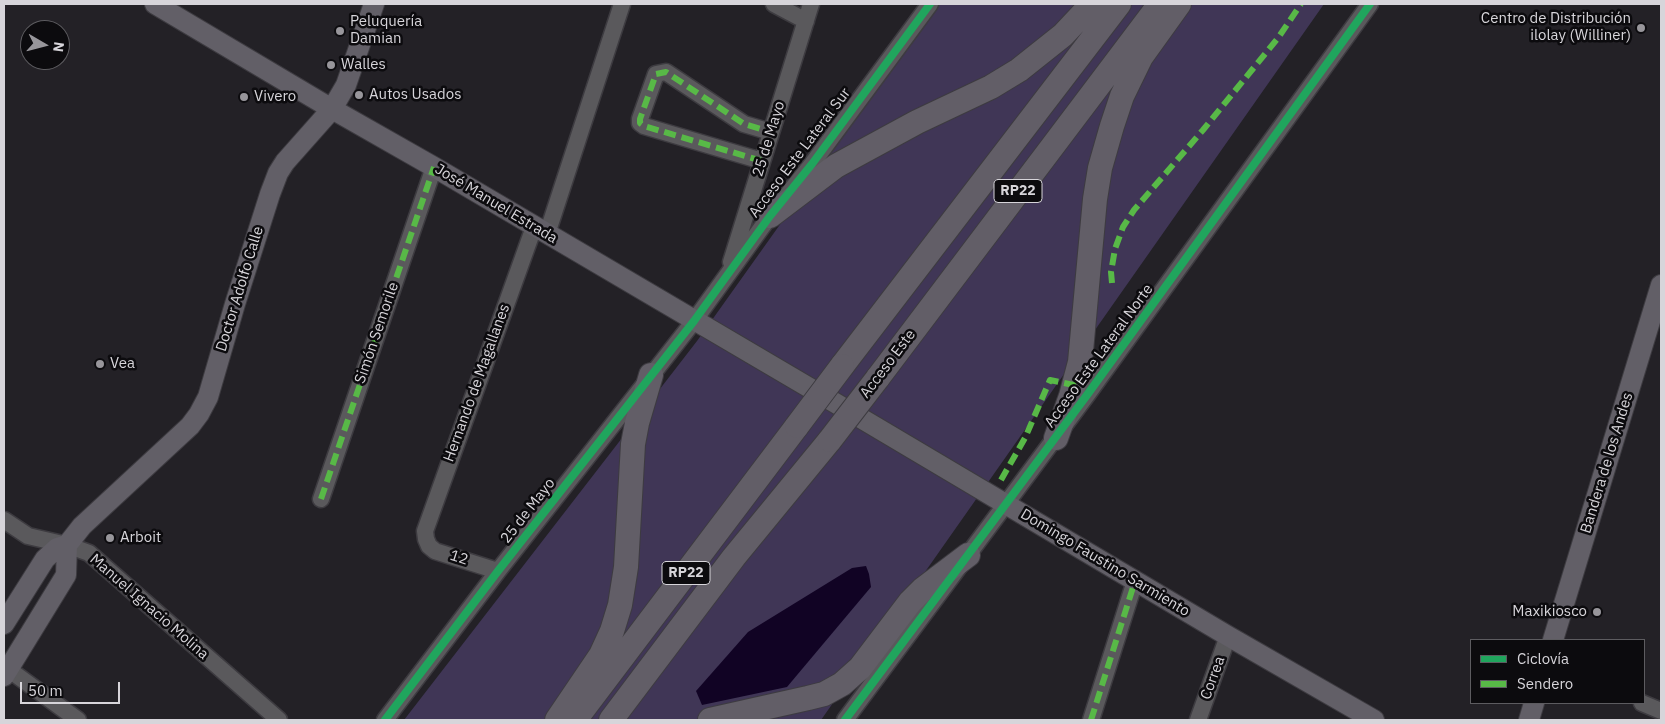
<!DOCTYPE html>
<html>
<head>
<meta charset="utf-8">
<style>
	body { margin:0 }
	#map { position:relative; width:1665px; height:724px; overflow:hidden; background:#232126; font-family:"IBM Plex Sans",sans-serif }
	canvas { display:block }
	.frame { position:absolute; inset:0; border:5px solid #d7d5da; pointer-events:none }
	.legend { position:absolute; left:1470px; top:639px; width:175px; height:65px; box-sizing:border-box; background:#0c0b0e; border:1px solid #5d5c60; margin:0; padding:6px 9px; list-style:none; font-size:15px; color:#d7d5da }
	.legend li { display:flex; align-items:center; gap:10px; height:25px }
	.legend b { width:25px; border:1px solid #5d5c60 }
	.north { position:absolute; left:20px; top:20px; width:50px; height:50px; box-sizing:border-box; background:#0c0b0e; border:1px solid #5d5c60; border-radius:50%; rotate:98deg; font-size:14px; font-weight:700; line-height:20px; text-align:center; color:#d7d5da }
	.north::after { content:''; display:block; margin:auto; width:18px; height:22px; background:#98969b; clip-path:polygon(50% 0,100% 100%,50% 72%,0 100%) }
	.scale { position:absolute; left:20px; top:682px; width:100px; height:22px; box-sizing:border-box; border:2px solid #d7d5da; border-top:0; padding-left:6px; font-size:15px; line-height:18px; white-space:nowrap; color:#d7d5da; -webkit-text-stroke:4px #0c0b0e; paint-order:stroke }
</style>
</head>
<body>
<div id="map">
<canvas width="1665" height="724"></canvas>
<div class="frame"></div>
<ul class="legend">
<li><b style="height:6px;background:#20a55d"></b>Ciclovía</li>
<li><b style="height:6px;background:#58b947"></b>Sendero</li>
</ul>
<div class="north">N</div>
<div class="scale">50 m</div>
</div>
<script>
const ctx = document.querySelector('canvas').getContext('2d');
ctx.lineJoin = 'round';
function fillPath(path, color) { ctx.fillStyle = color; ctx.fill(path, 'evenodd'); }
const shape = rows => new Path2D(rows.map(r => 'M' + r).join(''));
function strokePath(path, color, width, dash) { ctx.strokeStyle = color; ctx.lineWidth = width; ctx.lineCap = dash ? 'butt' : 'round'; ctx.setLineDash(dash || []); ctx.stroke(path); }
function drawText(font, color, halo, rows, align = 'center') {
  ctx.font = font + ' "IBM Plex Sans",sans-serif'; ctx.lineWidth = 5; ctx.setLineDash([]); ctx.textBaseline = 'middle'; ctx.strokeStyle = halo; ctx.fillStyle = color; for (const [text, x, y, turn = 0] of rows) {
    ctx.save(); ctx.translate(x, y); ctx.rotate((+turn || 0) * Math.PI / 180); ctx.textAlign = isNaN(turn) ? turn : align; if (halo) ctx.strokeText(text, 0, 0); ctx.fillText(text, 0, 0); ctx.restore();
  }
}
fillPath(shape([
	[937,4,1324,4,821,720,404,720,697,341]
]), '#403656');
fillPath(shape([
	[866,566,869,574,871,587,787,687,702,705,696,691,748,632,852,568]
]), '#110324');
const minor = shape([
	[774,4,806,21],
	[762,161,644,126,640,123,640,119,656,74,666,72,744,124,771,132],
	[547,234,622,4],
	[731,262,811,4],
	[321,499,434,167],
	[4,520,28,536,67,545,89,553,279,720],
	[498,571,435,551,429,546,426,539,425,531,534,227],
	[4,666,78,720],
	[1642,703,1661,711],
	[385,720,498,571,694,321,770,216,812,164,930,4],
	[845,720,1087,395,1370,4],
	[1091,720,1135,581],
	[1198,720,1228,636]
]);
const major = shape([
	[155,4,332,109,434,167,837,404,1228,636,1374,720],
	[4,624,45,559,57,548,67,545],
	[1553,640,1661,285],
	[4,676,66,575,67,545,82,526,190,426,199,414,208,397,235,304,270,194,278,173,285,162,332,109,346,85,374,4],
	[1529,720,1534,703]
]);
const highway = shape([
	[770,216,836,166,917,122,991,87,1019,70,1063,35,1092,4],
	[842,366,1119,4],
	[877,379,1160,4],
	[1056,438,1071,396,1080,362,1095,199,1100,168,1112,126,1122,96,1141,57,1179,4],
	[557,720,601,655,612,631,620,605,626,567,633,444,637,423,651,375],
	[575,720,797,426],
	[611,720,734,557,830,440],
	[710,720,808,698,824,694,842,684,860,668,910,602,923,589,968,555]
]);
strokePath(minor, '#3d3b40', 19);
strokePath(major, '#3d3b40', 22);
strokePath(highway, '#3d3b40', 26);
strokePath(minor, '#5a595c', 16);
strokePath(major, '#625f67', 20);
strokePath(highway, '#625e67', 24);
const highwayBridge = shape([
	[797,426,842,366],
	[830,440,877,379]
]);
strokePath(highwayBridge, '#3d3b40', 26, []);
strokePath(highwayBridge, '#625e67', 24);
strokePath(shape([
	[762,161,644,126,640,123,640,119,656,74,666,72,744,124,771,132],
	[1112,283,1111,272,1115,249,1123,227,1134,210,1203,130,1278,38,1301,4],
	[1001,480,1025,438,1050,380,1078,386,1087,371],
	[321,499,434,167],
	[1091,720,1135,581]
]), '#58b947', 6, [12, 6]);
strokePath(shape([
	[385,720,498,571,694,321,770,216,812,164,930,4],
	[845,720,1087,395,1370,4]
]), '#20a55d', 8);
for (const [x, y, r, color] of [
	[1641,28,5,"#98969b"],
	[340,31,5,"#98969b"],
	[331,65,5,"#98969b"],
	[359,95,5,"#98969b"],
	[244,97,5,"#98969b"],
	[100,364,5,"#98969b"],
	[110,538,5,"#98969b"],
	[1597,612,5,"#98969b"]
]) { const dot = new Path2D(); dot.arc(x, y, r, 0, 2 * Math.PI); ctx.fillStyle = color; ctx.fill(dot); strokePath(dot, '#0c0b0e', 2); }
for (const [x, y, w] of [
	[1018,191,48],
	[686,573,48]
]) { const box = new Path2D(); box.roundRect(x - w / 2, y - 11.5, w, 23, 4); ctx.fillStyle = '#0c0b0e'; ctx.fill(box); strokePath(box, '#d7d5da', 1); }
drawText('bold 14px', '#d7d5da', null, [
	["RP22",1018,191],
	["RP22",686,573]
]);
drawText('15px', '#d7d5da', '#0c0b0e', [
	["Centro de Distribución",1631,19,"right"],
	["ilolay (Williner)",1631,36,"right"],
	["Peluquería",350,22],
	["Damian",350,39],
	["Walles",341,65],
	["Autos Usados",369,95],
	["Vivero",254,97],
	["Vea",110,364],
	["Arboit",120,538],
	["Maxikiosco",1587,612,"right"]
], 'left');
drawText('15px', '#d7d5da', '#0c0b0e', [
	["25 de Mayo",769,139,-73],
	["Acceso Este Lateral Sur",800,153,-53],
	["José Manuel Estrada",496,204,31],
	["Doctor Adolfo Calle",240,289,-73],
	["Simón Semorile",377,333,-71],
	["Acceso Este Lateral Norte",1099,356,-54],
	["Acceso Este",888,364,-53],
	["Hernando de Magallanes",477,383,-70],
	["Bandera de los Andes",1607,463,-73],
	["25 de Mayo",528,511,-52],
	["12",459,558,18],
	["Domingo Faustino Sarmiento",1105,563,31],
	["Manuel Ignacio Molina",149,607,41],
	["Correa",1213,678,-70]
]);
</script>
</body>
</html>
